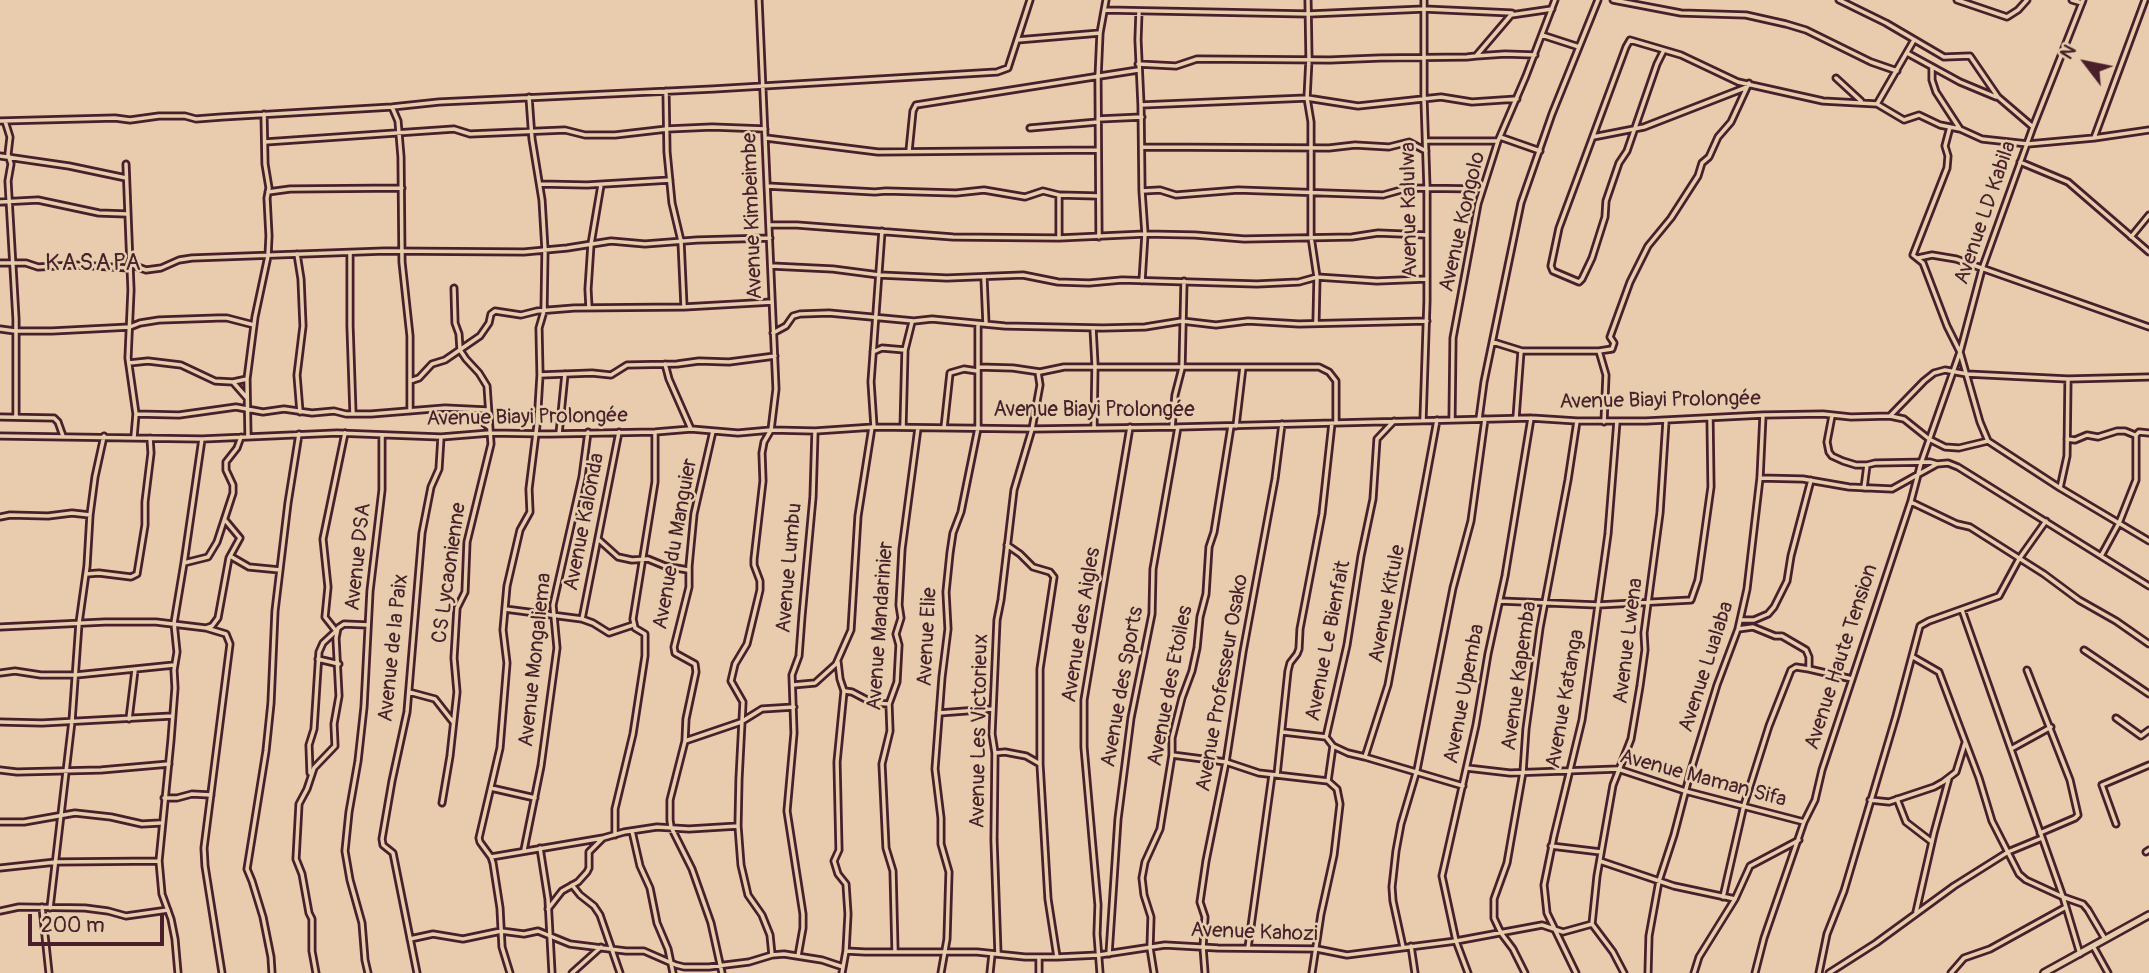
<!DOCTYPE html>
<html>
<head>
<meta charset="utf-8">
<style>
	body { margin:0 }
	#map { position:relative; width:2149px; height:973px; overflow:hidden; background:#e8ccad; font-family:Pangolin,sans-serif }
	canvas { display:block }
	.north { position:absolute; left:2051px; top:28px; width:70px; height:70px; -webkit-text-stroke:5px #e4cead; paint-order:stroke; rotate:302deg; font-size:19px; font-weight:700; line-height:28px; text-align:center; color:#4a1f2b }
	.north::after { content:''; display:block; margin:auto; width:24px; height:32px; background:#4a1f2b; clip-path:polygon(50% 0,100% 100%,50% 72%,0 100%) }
	.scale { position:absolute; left:28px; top:914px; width:136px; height:32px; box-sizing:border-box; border:4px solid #4a1f2b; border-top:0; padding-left:9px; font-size:21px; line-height:24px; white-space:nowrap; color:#4a1f2b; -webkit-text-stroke:5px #e4cead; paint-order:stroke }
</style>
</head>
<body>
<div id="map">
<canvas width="2149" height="973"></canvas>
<div class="north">N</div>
<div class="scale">200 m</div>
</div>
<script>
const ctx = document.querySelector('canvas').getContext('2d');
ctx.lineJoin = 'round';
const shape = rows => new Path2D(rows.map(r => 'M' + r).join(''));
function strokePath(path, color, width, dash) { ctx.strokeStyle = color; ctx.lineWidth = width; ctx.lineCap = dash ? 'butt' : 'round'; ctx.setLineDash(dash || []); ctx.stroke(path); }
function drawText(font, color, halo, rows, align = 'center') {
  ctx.font = font + ' Pangolin,sans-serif'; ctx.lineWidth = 5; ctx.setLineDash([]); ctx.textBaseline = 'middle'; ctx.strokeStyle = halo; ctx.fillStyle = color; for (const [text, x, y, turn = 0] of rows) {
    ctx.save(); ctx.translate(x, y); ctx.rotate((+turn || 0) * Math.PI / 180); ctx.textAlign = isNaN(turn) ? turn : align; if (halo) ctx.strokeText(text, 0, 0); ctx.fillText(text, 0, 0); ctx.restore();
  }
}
const street = shape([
	[759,0,776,389,771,430,764,442,762,453,763,481,754,559,754,565,760,581,760,590,747,644,735,664,731,681,743,702,739,779,738,826,741,865,748,895,762,915,770,935,772,955],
	[1308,0,1309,59,1307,98,1311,122,1311,237,1317,277,1316,322],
	[1613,0,1681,13,1746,15,1786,24,1806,30,1871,62,1897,71],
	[1839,0,1886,23,1944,57,1970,56,1998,97,2033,127],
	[1957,0,2007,17,2018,10,2027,0],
	[2072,0,2082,3],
	[2083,0,2033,127,1982,269,1960,352,1980,422,1988,441,2060,488,2149,541],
	[1105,10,1309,14,1424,9,1512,13],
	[1139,11,1138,40,1141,105,1142,191,1145,234,1142,281],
	[1542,35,1579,47],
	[1017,40,1100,33],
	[1664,50,1657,64,1627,151,1619,163,1606,201,1605,217,1592,258,1582,279,1579,282,1553,271,1551,266,1559,228,1626,47,1630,40,1681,55,1738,82,1823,101,1877,104,1904,120,1919,115,1940,125,1960,129,1982,139,2028,144,2094,138,2149,130],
	[1907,53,1960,82,1996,97],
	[1476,56,1505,54,1535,55],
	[1138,64,1176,66,1197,59,1330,60,1380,58,1467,57,1476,56,1511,15,1552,9],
	[1932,67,1932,80,1936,92,1960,129],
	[1836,78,1861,101],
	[666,91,667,152,672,203,681,241,684,307],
	[1877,104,1914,40],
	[1141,105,1307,98,1358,106,1441,97,1472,102,1517,99],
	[392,107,398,121,401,157,402,262,410,336,410,411],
	[1098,119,1142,117],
	[0,121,115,118,130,120,159,116,185,116,196,119,222,117,392,107,439,102,713,89,997,72,1008,68,1030,0],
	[5,121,10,137,8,154,11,164,8,181,16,319,16,417],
	[1030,128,1098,122],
	[1500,137,1540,151],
	[1593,137,1644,127,1747,87],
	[766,138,878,152,1098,150],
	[2094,138,2145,0],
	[1426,141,1497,141],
	[265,142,454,129,470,134,565,130,585,135,615,135,667,129,712,127,765,129],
	[1142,147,1329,148,1355,145,1389,147,1409,142,1426,151],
	[909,151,913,111,916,105,1138,70],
	[0,156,69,166,126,178],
	[2020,162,2068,182,2149,252],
	[126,164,131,290,128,358,136,414,134,437],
	[540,184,587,185,670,180],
	[767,186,875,192,886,191,956,193,984,190,1025,197,1043,191,1059,195],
	[1142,191,1160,190,1176,195,1238,190,1383,195,1408,188,1482,189],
	[268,192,290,189,402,188],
	[1098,196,1059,195,1059,238,1145,234,1195,235,1244,239,1352,237,1378,233,1426,235],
	[0,202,38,200,99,213,127,214],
	[769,225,797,225,953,237,1059,238],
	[1099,237,1098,78,1100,33,1106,0],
	[2131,237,2149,215],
	[297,254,301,279,303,326,297,375,300,412],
	[350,254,350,326,353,414],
	[1918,258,1932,255,1956,259,2149,327],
	[0,263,26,263,38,267,75,265,130,268],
	[130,264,146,270,161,268,179,260,192,258,385,251,524,252,567,248,611,241,645,244,697,240,770,238],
	[771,266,833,269,879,275,947,278,1023,275,1058,282,1089,283,1122,280,1257,284,1299,282,1317,277,1377,281,1426,279],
	[984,278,986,324],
	[589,308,588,289,591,244,601,185],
	[1093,328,1095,365,1094,427],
	[0,329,15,331,52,331,130,327,140,323,159,320,218,318,227,318,254,325],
	[773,333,786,326,793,316,800,314,829,313,914,321,932,319,1005,326,1103,328,1145,327,1182,321,1216,325,1248,321,1299,324,1427,321],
	[1493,342,1522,351,1599,351,1612,349,1614,343,1610,337,1630,282,1648,246,1671,218,1698,176,1702,163,1709,157,1718,137,1731,122,1749,83],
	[1599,351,1606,375,1604,422],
	[873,352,882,348,905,350],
	[129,363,148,361,181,365,215,381,233,382,247,379],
	[665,364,669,379,691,429],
	[978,367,1013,368,1040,372,1064,367,1319,367,1329,372,1336,381,1336,423],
	[540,375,592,373,611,375,627,365,677,364,699,361,729,362,775,356],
	[410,381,419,378,432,364,445,360,480,336,489,323,491,314,495,311,521,315,537,311,574,308,684,307,772,302],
	[233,382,247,398],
	[468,411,489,427],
	[136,414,179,415,236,407,263,412,284,409,312,413,334,411,346,414,371,414,445,408,487,410],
	[1832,416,1827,442,1829,452,1832,456,1843,461,1856,465,1867,465],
	[1890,416,1924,381,1934,373,1945,370,1967,374,2068,379,2149,377],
	[0,417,54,418,58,422,63,436],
	[1516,418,1521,351],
	[1479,419,1484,382,1521,203,1552,114,1598,0],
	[1423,420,1427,301,1427,188,1424,99,1424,0],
	[1452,420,1453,338,1478,204,1498,141,1526,76,1555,0],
	[1236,426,1243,367],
	[874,427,871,382,882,231],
	[903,427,905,350,912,322],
	[1172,427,1175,395,1182,368,1184,281],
	[944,428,950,373,964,369,977,371],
	[713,431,694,514,689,566,689,587,674,647,675,653,695,664,696,672,686,719,685,741,670,800,670,820,671,827,692,869,711,923,722,973],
	[559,434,565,374],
	[0,436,202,439,337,433,441,437,490,433,550,434,655,432,691,429,738,433,771,430,815,431,874,427,1032,429,1178,427,1531,418,1577,421,1646,421,1763,415,1823,414,1851,417,1890,416,1904,419,1929,439,1945,447,1959,448,1988,441],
	[248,437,247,379,255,317,268,256,269,236,267,198,269,188,265,164,264,114],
	[2067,439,2075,440,2087,435,2098,437,2117,431,2125,431,2135,435],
	[1760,478,1803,479,1849,487,1892,489,1937,464,1948,463,1958,467,2149,586],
	[1864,488,1867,465,1875,463,1930,462,1937,464],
	[2060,488,2067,456,2068,379],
	[1911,502,1957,524,1970,527,2044,574,2079,600,2116,621,2149,644],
	[0,517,10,515,48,516,72,513,90,515],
	[598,539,618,557,632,560,648,559,665,566,688,570],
	[1007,545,1020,554,1033,567,1050,572,1054,577,1040,669,1040,764,1048,899,1057,957],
	[230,556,249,567,280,570],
	[2101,556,2119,523,2136,480,2136,435,2139,432,2149,433],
	[184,563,202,439],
	[86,574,99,573,131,577,137,574,145,525,145,502,151,453,150,438],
	[1500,601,1598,605,1691,600,1698,580,1711,487,1710,418],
	[505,609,582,619,593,623,609,633,633,625],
	[1962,610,2063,897,2083,904,2088,910,2105,939],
	[582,619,619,432],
	[1740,620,1754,620,1768,614,1774,607,1787,581,1791,556,1811,480],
	[0,627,105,622,156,622,206,628,212,626,218,618,229,558,240,538,225,520],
	[206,628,226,634,230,644,204,848,205,866,222,973],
	[1738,629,1753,627,1775,636,1782,636,1806,650,1809,657,1809,669,1852,679],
	[336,631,325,617,328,587,323,539,345,433],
	[2084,650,2149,694],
	[1913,657,1939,672,1979,778,1992,821,2019,874,2026,880,2063,897,2080,954],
	[318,659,339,664],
	[838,662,840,679,844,691,837,762,839,850,834,861,838,874,846,884,848,914,846,951,842,973],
	[2027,670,2070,780,2078,815,2075,818,2040,833],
	[0,673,15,671,41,675,76,675,174,665],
	[793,685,815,683,836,664,851,630,858,516,872,427],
	[845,691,852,692,873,703,889,704],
	[409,692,435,699,453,722],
	[939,713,992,709],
	[2116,718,2141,736,2149,730],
	[129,719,135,670],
	[0,722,42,723,172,716],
	[1283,732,1326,737],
	[685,741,741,722,762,709,794,707],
	[1333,746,1348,753,1365,757,1388,685,1437,420],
	[2011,749,2051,727],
	[995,753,1005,752,1026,756,1040,764],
	[1172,755,1226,762,1259,773,1328,781],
	[1365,757,1463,786],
	[1467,768,1510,773,1618,769,1685,791,1804,822],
	[0,770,17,772,101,770,169,764],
	[310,773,309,745,314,729,319,652,323,643,336,631],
	[1277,775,1288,671,1290,663,1297,654,1299,649,1300,629,1322,514,1332,423],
	[491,788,535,798],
	[164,798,177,798,192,794,211,795],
	[1897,799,1906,822,1932,842],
	[1870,800,1889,802,1934,787,1943,782,1956,772,1965,743],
	[442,803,450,756,457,692,454,658,457,608,465,592,467,542,491,444,487,386,479,373,466,359,460,350,459,334,455,323,454,288],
	[0,822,24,822,75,813,111,817,142,824,160,823],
	[2116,824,2102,785,2149,765],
	[632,831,640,866,650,888,657,923,668,949,673,973],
	[615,835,615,809,633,734,645,656,645,634,635,628,633,619,655,482,655,432],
	[1551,846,1601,852],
	[540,848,548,899,552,973],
	[524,850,541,766,557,648,553,605,582,477,588,432],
	[2146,852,2149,850],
	[491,857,603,838],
	[1600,861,1674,886,1735,899],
	[0,868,56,862,159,861],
	[572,885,580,895,594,906,600,915,620,973],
	[1723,897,1744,805,1769,726,1791,670,1796,667,1809,669],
	[42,907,49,973],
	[50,908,72,721,79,623,87,566,90,515,95,477,104,436],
	[548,909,562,891,578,882,587,872,589,868,589,852,603,838,624,832,657,827,689,829,738,826],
	[0,911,19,907,85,908,108,911,126,916,168,910],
	[1916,912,1934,833,1949,778],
	[1592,924,1613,952,1624,973],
	[410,939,433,934,463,939,501,931,524,934,538,931,570,944,626,951,644,951,676,965,684,967,709,967,749,962,772,955,784,954,822,960,843,967],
	[1411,946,1415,973],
	[2093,946,2108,973],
	[1403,947,1393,901,1392,887,1396,851,1401,824,1417,770,1453,588,1471,521,1485,419],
	[1248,948,1272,775],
	[846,951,865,952,977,952,1025,957,1057,957,1099,955,1165,945,1218,948,1317,949,1347,955,1456,941,1542,925,1563,932,1592,924,1597,876,1613,785,1631,739,1640,686,1645,650,1644,633,1660,513,1666,421],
	[895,951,893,871,886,848,882,764,890,731,889,704,897,682,899,645,896,634,901,618,899,605,902,549,918,428],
	[998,954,994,840,995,753,992,734,997,620,1001,600,1014,490,1032,429,1040,385,1038,372],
	[1109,954,1118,819,1131,718,1152,614,1153,569,1178,427],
	[798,956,803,928,803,914,787,811,794,733,792,675,799,656,802,616,813,497,815,431],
	[178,973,175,939,171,919,162,894,159,861,171,740,175,688,174,670,177,652,174,623,184,563,208,557,217,542,233,493,233,485,226,470,226,462,237,448,241,437],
	[272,973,271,957,263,917,252,881,247,869,266,751,271,703,275,611,288,503,299,434],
	[316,973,312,951,312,919,309,913,302,874,296,859,299,804,307,789,314,768,335,746,334,724,339,696,336,638,338,628,344,624,368,625],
	[368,973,365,960,362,923,350,880,345,851,349,812,358,761,364,707,370,591,382,490,382,435],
	[417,973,393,853,383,845,382,839,392,781,407,712,422,533,431,487,439,469,441,437],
	[510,973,502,947,500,908,493,863,491,857,480,842,479,838,500,748,507,663,503,630,507,586,520,530,530,512,529,489,537,425,540,375,539,328,544,311,545,250,542,200,532,139,529,97],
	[572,973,601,947],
	[941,973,947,939,949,872,941,844,941,818,935,769,942,677,948,629,946,592,950,553,953,533,961,512,978,428,978,324],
	[990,973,992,954],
	[1039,973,1039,957],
	[1100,973,1097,934,1098,905,1084,747,1084,700,1130,427],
	[1154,973,1150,948,1151,917,1144,895,1142,878,1145,862,1160,829,1172,755,1172,738,1182,698,1192,671,1197,648,1200,617,1206,594,1209,547,1214,532,1231,426],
	[1205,973,1203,947,1205,917,1200,902,1206,861,1226,762,1243,652,1275,479,1282,424],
	[1312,973,1321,914,1334,855,1340,804,1337,789,1328,781,1333,746,1326,737,1347,645,1361,556,1373,499,1377,439,1394,421],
	[1468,973,1456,941,1442,876,1476,725,1488,654,1505,576,1531,418],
	[1525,973,1513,949,1501,933,1494,918,1494,899,1507,863,1511,840,1523,772,1526,729,1540,628,1568,480,1577,421],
	[1576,973,1547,913,1544,885,1554,836,1582,720,1608,534,1617,421],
	[1648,973,1649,936,1659,881,1674,835,1691,770,1717,685,1738,629,1747,589,1760,478,1763,415],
	[1694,973,1699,957,1735,899,1750,866,1799,840],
	[1755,973,1764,938,1804,822,1815,800,1822,770,1911,501,1921,463,1960,352,1947,326,1923,263,1913,255,1947,168,1948,156,1945,146,1950,127],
	[1819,973,1827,934,1844,891,1896,716,1920,626,1929,621,1999,596,2019,559,2046,521],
	[1829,973,1876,943,1954,886,2008,852,2042,838],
	[1951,973,1964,958,1990,949,2066,907]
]);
const secondary = shape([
	[2044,973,2149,915]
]);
strokePath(street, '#4a1f2b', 9);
strokePath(secondary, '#4a1f2b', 10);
strokePath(street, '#e4cead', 3.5);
strokePath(secondary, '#e4cead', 5);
drawText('21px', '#4a1f2b', '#e4cead', [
	["Avenue Kalulwa",1410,210,-91],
	["Avenue LD Kabila",1986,213,-71],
	["Avenue Kimbeimbe",753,216,-92],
	["Avenue Kongolo",1463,222,-77],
	["Avenue Biayi Prolongée",1660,401,-1],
	["Avenue Biayi Prolongée",1094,411],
	["Avenue Biayi Prolongée",527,418,-1],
	["Avenue Kalonda",585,522,-79],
	["Avenue du Manguier",676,544,-80],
	["Avenue DSA",359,557,-84],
	["Avenue Lumbu",790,568,-85],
	["CS Lycaonienne",450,573,-82],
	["Avenue Kitule",1388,604,-79],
	["Avenue des Aigles",1082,625,-81],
	["Avenue Mandarinier",881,626,-86],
	["Avenue Elie",928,637,-87],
	["Avenue Le Bienfait",1329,641,-79],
	["Avenue Lwena",1629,641,-83],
	["Avenue de la Paix",394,648,-84],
	["Avenue Haute Tension",1842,657,-72],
	["Avenue Mongaliema",536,660,-84],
	["Avenue Lualaba",1707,667,-72],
	["Avenue Kapemba",1520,676,-82],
	["Avenue Professeur Osako",1223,683,-80],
	["Avenue des Etoiles",1171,686,-79],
	["Avenue des Sports",1123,687,-80],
	["Avenue Upemba",1465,694,-79],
	["Avenue Katanga",1566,699,-80],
	["Avenue Les Victorieux",980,731,-89],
	["Avenue Maman Sifa",1703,779,15],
	["Avenue Kahozi",1254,933,2]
]);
ctx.letterSpacing = '2px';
drawText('24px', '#4a1f2b', '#e4cead', [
	["KASAPA",94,264]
]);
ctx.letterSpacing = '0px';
</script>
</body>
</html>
